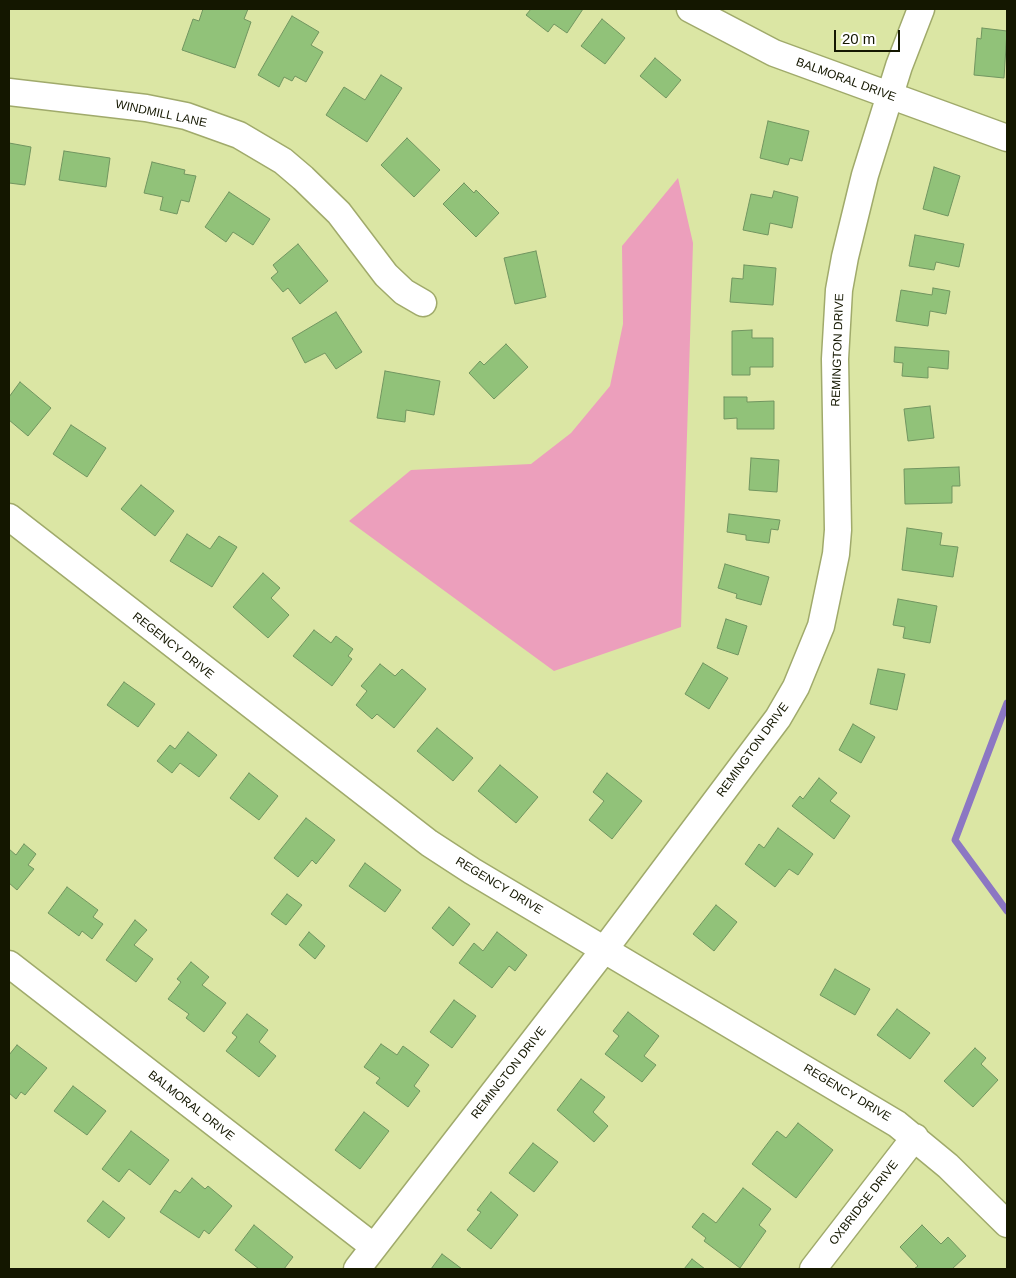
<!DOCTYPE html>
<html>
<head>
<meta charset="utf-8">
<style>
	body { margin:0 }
	#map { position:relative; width:1016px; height:1278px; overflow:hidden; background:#dbe6a4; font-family:Arial,sans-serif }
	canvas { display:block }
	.frame { position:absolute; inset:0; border:10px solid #141700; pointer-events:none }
	.scale { position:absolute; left:834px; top:30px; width:66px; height:22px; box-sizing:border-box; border:2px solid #141700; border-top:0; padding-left:6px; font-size:15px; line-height:18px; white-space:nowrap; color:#141700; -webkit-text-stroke:4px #fff; paint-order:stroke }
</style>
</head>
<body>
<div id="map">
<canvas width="1016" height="1278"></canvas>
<div class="frame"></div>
<div class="scale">20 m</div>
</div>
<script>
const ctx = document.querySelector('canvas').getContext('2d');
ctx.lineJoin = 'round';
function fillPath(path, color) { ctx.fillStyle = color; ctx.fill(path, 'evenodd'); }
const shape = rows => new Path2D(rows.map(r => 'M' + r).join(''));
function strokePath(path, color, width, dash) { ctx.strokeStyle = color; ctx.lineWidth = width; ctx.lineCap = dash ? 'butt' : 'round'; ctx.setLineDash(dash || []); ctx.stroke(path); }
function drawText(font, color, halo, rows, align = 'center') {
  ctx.font = font + ' Arial,sans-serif'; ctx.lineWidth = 4.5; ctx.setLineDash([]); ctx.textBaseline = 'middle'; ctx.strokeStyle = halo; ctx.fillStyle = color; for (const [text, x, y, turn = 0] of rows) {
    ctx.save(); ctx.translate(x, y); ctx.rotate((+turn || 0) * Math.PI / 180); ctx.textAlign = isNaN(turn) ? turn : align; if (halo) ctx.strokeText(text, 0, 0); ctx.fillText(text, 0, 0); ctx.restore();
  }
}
fillPath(shape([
	[678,178,693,243,681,627,554,671,349,521,411,470,531,464,571,433,610,386,623,324,622,246]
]), '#ec9fbc');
strokePath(shape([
	[1007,703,955,840,1007,911]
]), '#8c77c3', 7);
const building = shape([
	[203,9,248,9,244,19,251,22,235,68,182,50,193,19,199,21,203,9],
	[531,9,583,9,567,33,554,24,548,32,526,15,531,9],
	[292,16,319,32,311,45,323,52,306,82,295,76,292,81,284,77,279,87,258,75,292,16],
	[602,19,625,38,605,64,581,46,602,19],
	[982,28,1007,31,1004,78,974,75,977,38,981,39,982,28],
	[655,58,681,80,666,98,640,76,655,58],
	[381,75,402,88,367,142,326,115,344,87,365,100,381,75],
	[768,121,809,131,802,161,790,158,788,165,760,158,768,121],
	[407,138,440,170,414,197,381,165,407,138],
	[9,143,31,147,25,185,9,183,9,143],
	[64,151,110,158,106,187,59,180,64,151],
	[152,162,185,170,184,174,196,176,189,202,181,200,177,214,160,210,163,197,144,193,152,162],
	[934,167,960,176,948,216,923,209,934,167],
	[464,183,474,193,476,190,499,213,476,237,443,204,464,183],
	[774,191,798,197,792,228,770,223,768,235,743,230,751,194,772,198,774,191],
	[229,192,270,219,253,245,233,232,226,242,205,227,229,192],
	[915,235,964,244,959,267,936,262,934,270,909,266,915,235],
	[298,244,328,281,300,304,288,288,283,292,271,278,278,272,273,265,298,244],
	[536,251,546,297,515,304,504,258,536,251],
	[744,265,776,268,773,305,730,302,732,278,743,279,744,265],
	[933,288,950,291,946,314,930,311,928,326,896,321,901,290,932,295,933,288],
	[336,312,362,352,336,369,325,353,305,363,292,338,336,312],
	[752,330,752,338,773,338,773,367,750,367,750,375,732,375,732,331,752,330],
	[506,344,528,367,494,399,469,373,480,361,484,365,506,344],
	[895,347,949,351,948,369,928,367,928,378,902,376,903,363,894,362,895,347],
	[385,371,440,381,434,415,406,410,405,422,377,418,385,371],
	[20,382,51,408,28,436,9,420,9,397,20,382],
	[724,397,747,397,747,402,774,401,774,429,737,429,737,418,724,419,724,397],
	[930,406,934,438,908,441,904,409,930,406],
	[71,425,106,448,87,477,53,454,71,425],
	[751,458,779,460,777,492,749,490,751,458],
	[959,467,960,486,952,486,952,503,905,504,904,469,959,467],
	[141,485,174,511,155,536,121,509,141,485],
	[729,514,780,520,778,530,771,529,769,543,746,540,746,535,727,532,729,514],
	[907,528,942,533,940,545,958,547,953,577,902,570,907,528],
	[187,534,210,549,219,536,237,547,212,587,170,561,187,534],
	[725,564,769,577,761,605,736,598,737,594,718,588,725,564],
	[263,573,280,588,271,598,289,615,268,638,233,607,263,573],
	[898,599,937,606,930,643,903,638,905,627,893,625,898,599],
	[726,619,747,626,738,655,717,648,726,619],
	[314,630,331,643,336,636,353,649,348,656,352,659,332,686,293,656,314,630],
	[703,663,728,678,709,709,685,694,703,663],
	[380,664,395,676,402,669,426,689,394,728,377,714,372,719,356,705,367,691,361,686,380,664],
	[878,669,905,674,897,710,870,704,878,669],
	[124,682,155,704,138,727,107,705,124,682],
	[853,724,875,737,861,763,839,750,853,724],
	[437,728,473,758,453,781,417,751,437,728],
	[188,732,217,755,199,777,180,763,172,773,157,761,170,745,175,749,188,732],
	[500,765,538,797,516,823,478,791,500,765],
	[249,773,278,796,259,820,230,798,249,773],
	[607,773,642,801,612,839,589,820,604,801,593,792,607,773],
	[819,778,837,793,830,801,850,816,834,839,792,806,800,796,803,799,819,778],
	[306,818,335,840,316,864,312,860,298,877,274,858,306,818],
	[778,828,813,854,798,875,789,869,775,887,745,864,759,844,764,848,778,828],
	[24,844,36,854,28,865,34,869,17,890,9,883,9,849,16,855,24,844],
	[365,863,401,890,385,912,349,886,365,863],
	[67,887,98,910,93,917,103,924,92,939,82,931,79,936,48,913,67,887],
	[287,894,302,905,286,925,271,914,287,894],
	[716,905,737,922,714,951,693,934,716,905],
	[449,907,470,924,453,946,432,928,449,907],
	[135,920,147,930,134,945,153,959,136,982,106,960,135,920],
	[309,932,325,946,315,959,299,945,309,932],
	[497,932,527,955,515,971,509,966,492,988,459,963,474,943,483,951,497,932],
	[191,962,209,977,202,985,226,1003,204,1032,186,1018,189,1014,168,999,181,982,177,979,191,962],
	[835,969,870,989,855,1015,820,995,835,969],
	[454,1000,476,1016,452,1048,430,1032,454,1000],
	[897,1009,930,1033,910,1059,877,1035,897,1009],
	[628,1012,659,1036,644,1056,656,1065,642,1082,605,1054,619,1036,613,1031,628,1012],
	[247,1014,268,1030,259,1042,276,1056,259,1077,226,1051,237,1037,232,1033,247,1014],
	[381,1044,397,1055,403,1046,429,1065,414,1086,420,1091,408,1107,376,1083,380,1078,364,1067,381,1044],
	[17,1045,47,1068,25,1095,21,1092,16,1099,9,1093,9,1055,17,1045],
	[975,1048,986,1058,981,1064,998,1080,973,1107,944,1081,975,1048],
	[581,1079,605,1097,593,1112,608,1126,594,1142,557,1110,581,1079],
	[73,1086,106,1111,87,1135,54,1111,73,1086],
	[364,1112,389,1131,360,1169,335,1150,364,1112],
	[798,1123,833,1150,796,1198,752,1164,777,1131,786,1138,798,1123],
	[131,1131,169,1160,150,1185,129,1169,119,1182,102,1169,131,1131],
	[533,1143,558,1162,534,1192,509,1173,533,1143],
	[192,1178,205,1189,208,1186,232,1206,209,1234,204,1230,199,1238,160,1212,175,1190,180,1193,192,1178],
	[743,1188,771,1209,759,1225,766,1231,740,1268,704,1241,706,1238,692,1227,703,1213,716,1223,743,1188],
	[491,1192,518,1215,491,1249,467,1230,481,1212,477,1210,491,1192],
	[103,1201,125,1218,109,1238,87,1221,103,1201],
	[254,1225,293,1257,284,1269,259,1269,235,1250,254,1225],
	[922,1225,941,1244,948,1237,966,1256,952,1269,914,1269,918,1266,900,1247,922,1225],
	[442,1254,462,1269,431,1269,442,1254],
	[692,1259,705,1269,684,1269,692,1259]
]);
fillPath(building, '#91c279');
strokePath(building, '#719560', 1);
const minor = shape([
	[690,9,774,53,1007,138],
	[9,92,146,108,186,116,239,135,283,161,303,178,339,213,386,275,404,292,423,303],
	[9,517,429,843,472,871,897,1124,948,1166,1007,1224],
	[9,964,374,1247],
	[357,1269,604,950,778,718,796,687,821,626,836,554,838,530,835,359,839,290,845,257,865,175,899,66,921,9],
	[813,1269,915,1137]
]);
strokePath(minor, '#a0aa6b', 29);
strokePath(minor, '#fff', 26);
drawText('12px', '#141700', '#fff', [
	["BALMORAL DRIVE",846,80,20],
	["WINDMILL LANE",161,114,12],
	["REMINGTON DRIVE",838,350,-88],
	["REGENCY DRIVE",173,646,38],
	["REMINGTON DRIVE",753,750,-54],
	["REGENCY DRIVE",499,886,31],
	["REMINGTON DRIVE",509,1073,-52],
	["REGENCY DRIVE",847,1093,31],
	["BALMORAL DRIVE",191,1106,38],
	["OXBRIDGE DRIVE",864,1203,-52]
]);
</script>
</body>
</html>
